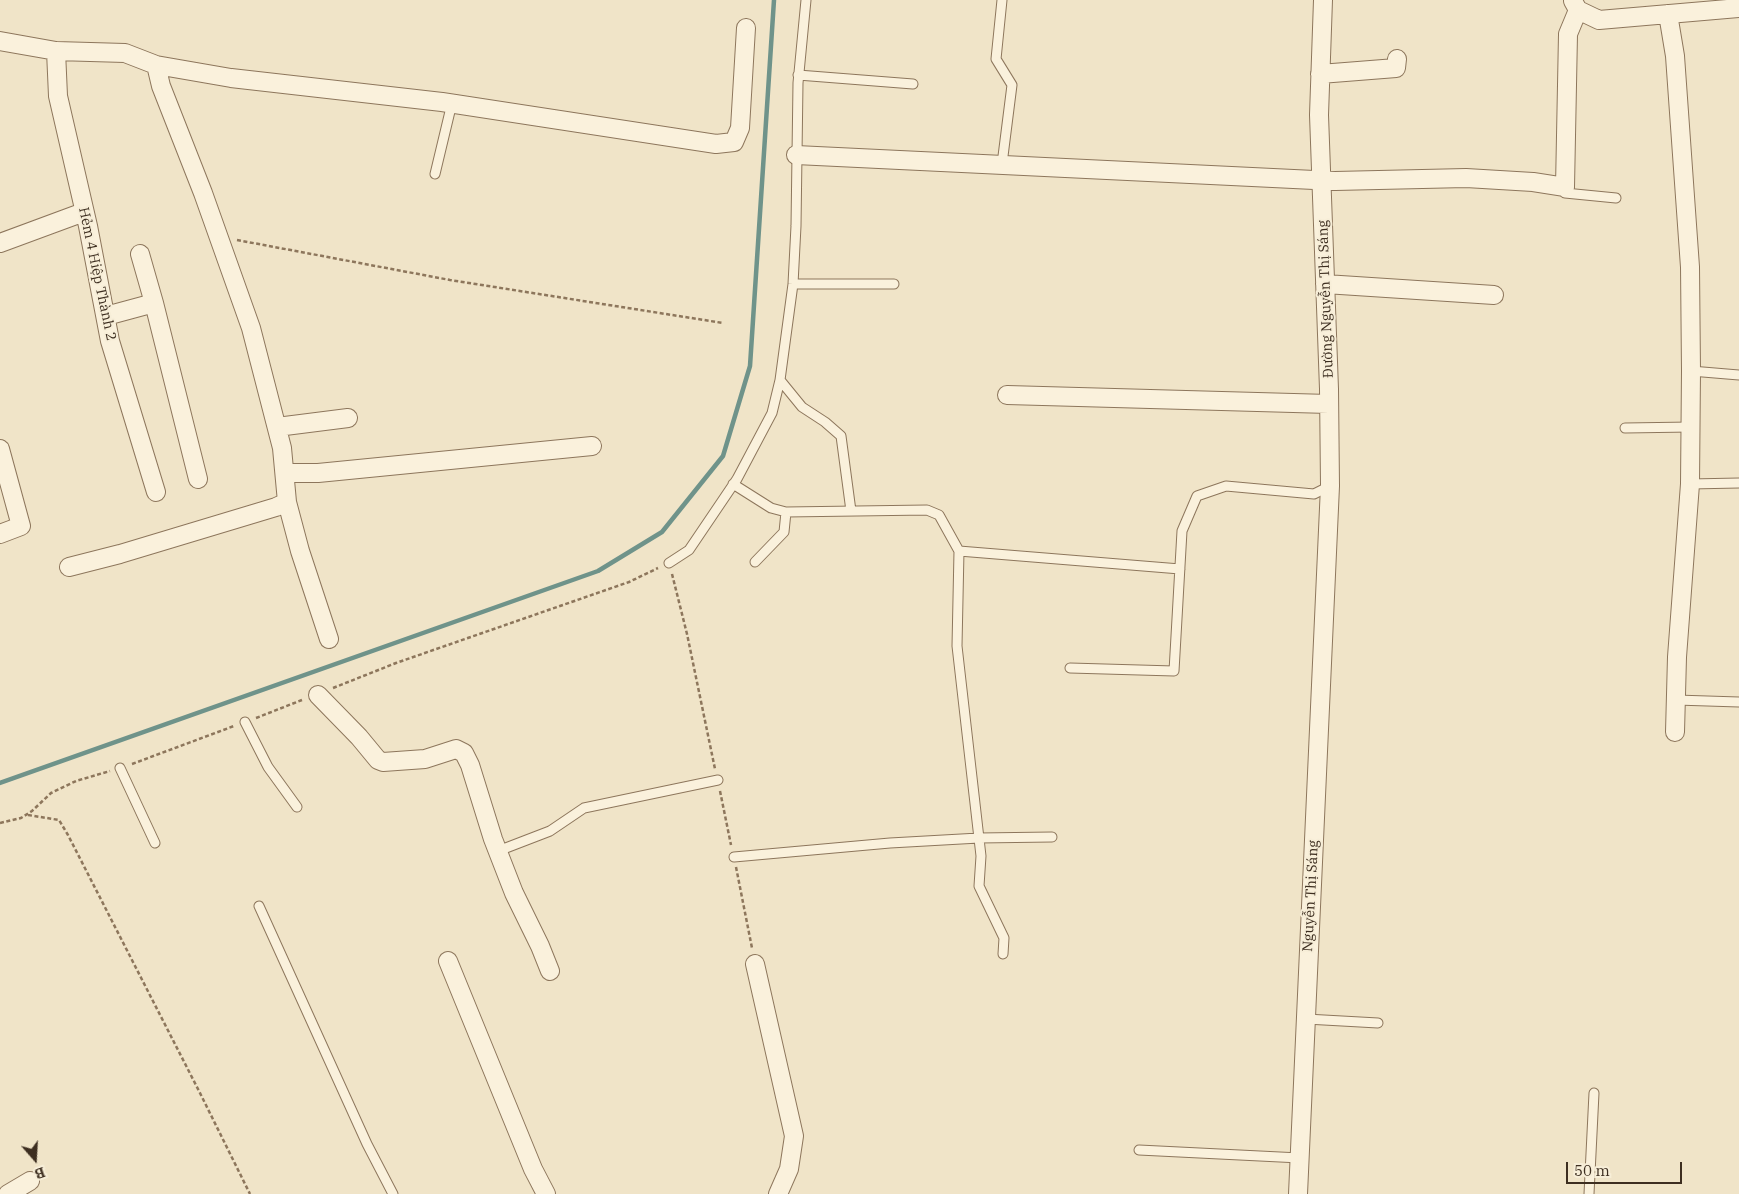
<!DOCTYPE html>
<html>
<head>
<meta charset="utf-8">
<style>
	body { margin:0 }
	#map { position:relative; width:1739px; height:1194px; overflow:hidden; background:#f0e4c8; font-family:"IBM Plex Serif",serif }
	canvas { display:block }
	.north { position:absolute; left:10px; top:1134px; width:50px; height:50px; -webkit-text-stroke:4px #f7eed8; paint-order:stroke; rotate:161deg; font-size:14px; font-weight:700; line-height:20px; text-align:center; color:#3d2e20 }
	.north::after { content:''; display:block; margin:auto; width:18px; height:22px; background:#3d2e20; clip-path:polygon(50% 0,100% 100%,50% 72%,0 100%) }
	.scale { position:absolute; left:1566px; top:1162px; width:116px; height:22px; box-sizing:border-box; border:2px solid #3d2e20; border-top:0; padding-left:6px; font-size:15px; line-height:18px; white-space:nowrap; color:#3d2e20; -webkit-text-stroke:4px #f7eed8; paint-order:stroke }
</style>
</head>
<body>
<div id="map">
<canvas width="1739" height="1194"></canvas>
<div class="north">B</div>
<div class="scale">50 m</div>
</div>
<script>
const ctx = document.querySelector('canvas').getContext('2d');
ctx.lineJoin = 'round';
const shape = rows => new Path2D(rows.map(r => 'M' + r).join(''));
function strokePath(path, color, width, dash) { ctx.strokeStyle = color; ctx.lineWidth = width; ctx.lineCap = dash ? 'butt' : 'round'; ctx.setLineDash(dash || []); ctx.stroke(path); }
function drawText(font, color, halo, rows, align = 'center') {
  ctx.font = font + ' "IBM Plex Serif",serif'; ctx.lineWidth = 4; ctx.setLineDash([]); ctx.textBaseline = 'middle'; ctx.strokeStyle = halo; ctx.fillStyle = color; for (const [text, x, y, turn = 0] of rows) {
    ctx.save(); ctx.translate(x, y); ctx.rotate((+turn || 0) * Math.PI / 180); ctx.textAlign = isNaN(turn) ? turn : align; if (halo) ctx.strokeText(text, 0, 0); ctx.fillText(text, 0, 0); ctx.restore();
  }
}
strokePath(shape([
	[0,783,598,571,662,532,723,456,750,366,774,0]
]), '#6f938a', 4.5);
const lane = shape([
	[1002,0,996,59,1012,85,1002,164],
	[798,75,913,84],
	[435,174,452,103],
	[1565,188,1565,193,1616,198],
	[793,284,894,284],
	[1691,371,1739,375],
	[780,380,802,407,825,422,841,436,851,511],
	[1625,428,1691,427],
	[733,484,771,508,786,512,927,510,939,515,959,551],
	[1690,484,1739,483],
	[755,562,784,532,786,512],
	[669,563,689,550,737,479,772,413,780,380,793,284,796,226,798,83,806,0],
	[1070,668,1174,671,1182,531,1197,496,1226,486,1314,494,1330,486],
	[1676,700,1739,702],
	[245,722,268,767,297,807],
	[120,768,155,843],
	[498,851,550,831,584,808,718,780],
	[734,857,890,843,979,838,1052,837],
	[259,906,367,1144,393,1194],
	[1003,954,1004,938,979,886,981,856,957,646,959,551,1180,569],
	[1306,1019,1378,1023],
	[1139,1150,1300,1158],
	[1589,1194,1594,1093]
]);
const street = shape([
	[1573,1,1578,10,1599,20,1739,8],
	[1668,14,1675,56,1690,267,1691,371,1690,484,1677,657,1675,732],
	[0,41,56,51,125,53,156,65,161,86,203,193,251,328,282,448,287,502,300,551,329,639],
	[56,51,58,96,88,226,110,341,156,492],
	[156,65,231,78,442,102,716,144,734,142,740,128,746,28],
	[1320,74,1396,68,1397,59],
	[796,155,1335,181,1466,178,1533,182,1565,187,1568,34,1578,10],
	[0,243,84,212],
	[140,254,154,303],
	[1325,284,1494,295],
	[106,316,154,303,198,479],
	[1007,395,1329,404],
	[277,427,348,418],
	[0,449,21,526,0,534],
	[285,473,318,473,592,446],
	[69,567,120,554,276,507,287,502],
	[318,695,359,737,378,760,383,762,425,759,456,749,464,753,470,765,493,839,514,893,540,946,550,971],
	[448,961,533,1169,546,1194],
	[755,964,794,1136,789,1169,778,1194],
	[8,1194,30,1181],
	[1298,1194,1330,486,1329,389,1319,115,1323,0]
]);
strokePath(lane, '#8d765c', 11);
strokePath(street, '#8d765c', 20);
strokePath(shape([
	[237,240,450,280,723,323],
	[672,574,687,634,715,769],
	[333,688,396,663,629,582,658,568],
	[256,718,302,700],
	[132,764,234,726],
	[720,791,731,845],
	[28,815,59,820,68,835,199,1091,250,1194],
	[0,823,21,818,32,811,51,793,76,781,110,771],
	[736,867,752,948]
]), '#8d765c', 2.5, [4, 2.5]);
strokePath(lane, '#faf1dc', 9);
strokePath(street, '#faf1dc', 18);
drawText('14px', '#3d2e20', '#f7eed8', [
	["Hẻm 4 Hiệp Thành 2",97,274,78],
	["Đường Nguyễn Thị Sáng",1326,299,-92],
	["Nguyễn Thị Sáng",1311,896,-87]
]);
</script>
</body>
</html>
